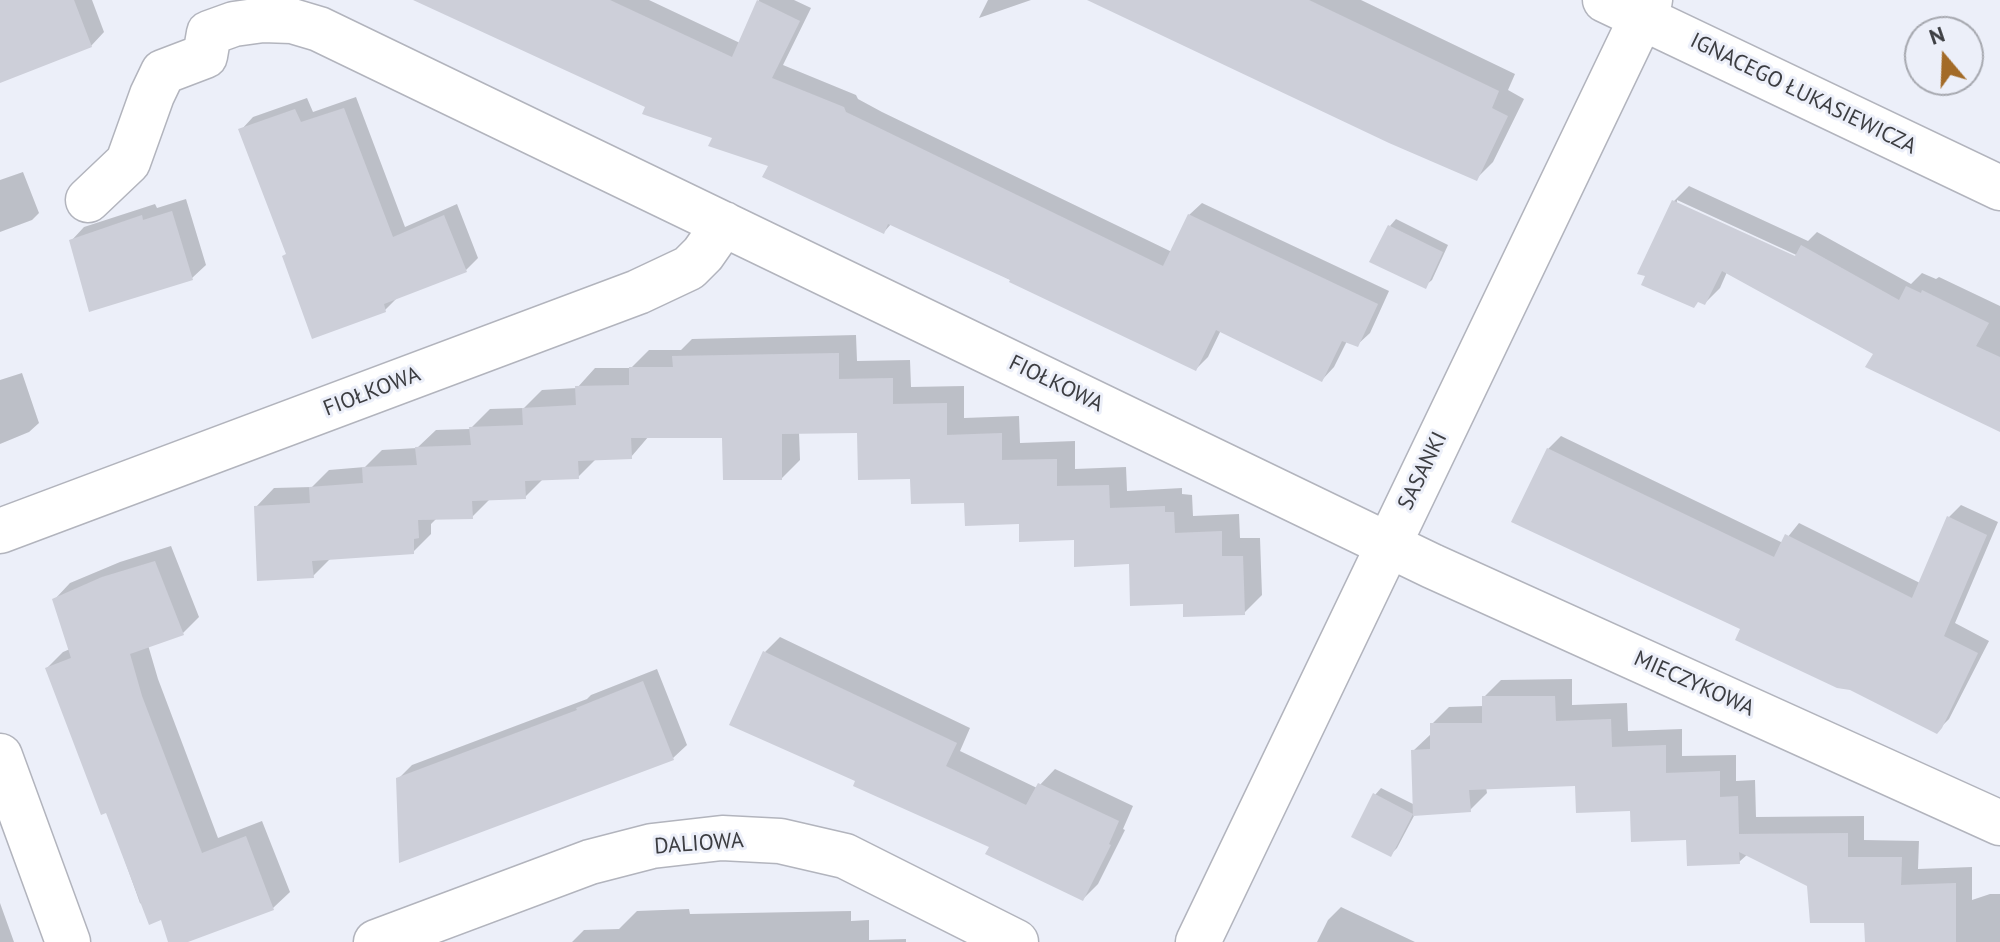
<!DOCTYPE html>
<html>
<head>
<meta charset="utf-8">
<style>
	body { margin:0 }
	#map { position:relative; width:2000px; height:942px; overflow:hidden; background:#eceff9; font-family:"PT Sans",sans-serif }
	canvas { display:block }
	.north { position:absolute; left:1904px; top:16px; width:80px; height:80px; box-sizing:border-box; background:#eceff9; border:2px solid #a6a8af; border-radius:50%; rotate:341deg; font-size:22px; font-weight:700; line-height:32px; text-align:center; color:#3c3d41 }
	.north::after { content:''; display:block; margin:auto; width:28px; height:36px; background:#a36b28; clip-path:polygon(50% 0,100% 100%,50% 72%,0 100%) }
</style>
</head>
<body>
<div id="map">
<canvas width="2000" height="942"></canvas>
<div class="north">N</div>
</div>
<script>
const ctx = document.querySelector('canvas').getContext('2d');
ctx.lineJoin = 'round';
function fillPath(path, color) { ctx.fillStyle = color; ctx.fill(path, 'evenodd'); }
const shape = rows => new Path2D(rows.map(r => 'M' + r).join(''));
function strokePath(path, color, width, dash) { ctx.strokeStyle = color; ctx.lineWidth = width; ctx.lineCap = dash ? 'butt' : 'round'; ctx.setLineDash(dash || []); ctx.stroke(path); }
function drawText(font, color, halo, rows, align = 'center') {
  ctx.font = font + ' "PT Sans",sans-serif'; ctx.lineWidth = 6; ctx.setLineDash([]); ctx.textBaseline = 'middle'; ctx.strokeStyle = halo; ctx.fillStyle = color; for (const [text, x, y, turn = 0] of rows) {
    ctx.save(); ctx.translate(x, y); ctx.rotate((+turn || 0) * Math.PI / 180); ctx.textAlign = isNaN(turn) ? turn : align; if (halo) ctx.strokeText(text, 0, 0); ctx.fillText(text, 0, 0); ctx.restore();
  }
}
fillPath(shape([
	[0,0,92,0,104,32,91,46,0,75],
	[425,0,649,0,740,43,759,0,794,0,811,8,783,65,856,95,858,99,882,112,1172,252,1189,215,1202,203,1389,291,1370,333,1357,345,1347,341,1334,367,1322,380,1221,330,1208,357,1196,369,892,223,884,232,771,165],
	[988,0,1031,0,979,18],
	[1097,0,1361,0,1515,74,1508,90,1524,99,1493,162,1476,179],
	[356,97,405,227,457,204,478,258,466,270,397,298,385,310,287,253,241,130,253,117,307,98,313,112],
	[23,172,39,213,32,220,0,232,0,180],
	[1689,186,1808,241,1817,232,1911,284,1922,273,1936,279,1939,277,2000,306,2000,429,1876,353,1727,272,1720,288,1705,303,1640,273,1674,201],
	[1677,200,1805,259,1803,262,1677,204],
	[186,199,206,265,192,278,71,241,84,227,155,204,157,208],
	[1396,219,1448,245,1432,280,1425,286,1390,226],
	[856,335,857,361,910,360,911,387,964,386,964,418,1019,416,1020,443,1075,441,1075,469,1126,467,1127,491,1182,488,1182,494,1192,495,1193,516,1239,514,1240,538,1260,538,1262,595,1244,613,1185,602,1130,562,1076,538,1021,522,912,477,859,431,799,432,800,460,782,478,724,436,649,436,631,457,597,458,578,477,544,478,525,497,491,498,472,517,437,518,431,524,431,534,413,552,331,558,313,576,256,507,274,488,312,487,329,470,365,467,382,450,417,448,436,430,470,429,490,409,524,408,542,390,577,388,595,368,631,368,649,350,681,350,692,339],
	[22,373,39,423,29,432,0,444,0,380],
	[1561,436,1783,543,1799,523,1920,583,1949,517,1961,505,1998,522,1955,623,1989,641,1949,719,1937,731,1742,628,1548,449],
	[171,546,199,617,183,633,148,645,158,679,218,838,262,821,290,892,273,908,182,942,170,942,162,918,140,903,107,811,47,668,63,652,70,649,54,600,70,583,120,562],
	[780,637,970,728,960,751,1037,788,1055,769,1133,806,1123,829,1125,830,1098,884,1083,899,991,846,857,780,765,652],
	[657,669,687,745,673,758,398,779,412,765,587,699,591,695],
	[1572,679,1572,705,1627,703,1628,731,1682,729,1682,756,1736,755,1736,781,1755,780,1756,817,1864,816,1864,840,1919,841,1918,869,1972,867,1972,900,1990,894,2000,894,2000,942,1867,942,1866,921,1809,885,1748,854,1739,862,1577,784,1486,787,1487,793,1470,810,1415,814,1397,848,1390,855,1375,795,1381,788,1415,805,1413,751,1431,734,1432,724,1449,707,1484,706,1484,697,1501,680],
	[0,903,14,942,0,942],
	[1341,907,1415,942,1317,942,1328,920],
	[689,909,690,914,851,911,851,921,869,920,869,940,906,939,906,942,572,942,584,930,619,929,637,911]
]), '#0003');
fillPath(shape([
	[0,0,74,0,92,47,0,83],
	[413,0,610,0,732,57,757,0,800,21,772,78,844,107,846,112,869,123,1163,266,1188,214,1378,304,1358,347,1342,341,1322,382,1216,330,1196,371,1009,282,1010,280,888,224,884,234,762,177,768,166,708,146,712,138,642,114,645,107],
	[1087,0,1309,0,1499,91,1492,108,1508,116,1477,181,1389,143],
	[344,108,393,237,444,215,467,272,384,304,386,312,312,339,282,256,286,254,238,129,295,109,301,122],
	[1672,200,1795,256,1801,245,1899,300,1906,286,1921,293,1922,290,1989,323,1976,346,2000,357,2000,432,1865,367,1873,354,1722,271,1705,305,1698,302,1694,308,1641,285,1645,276,1637,274],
	[172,211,193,280,89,312,69,240,142,215,143,220],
	[1388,225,1443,252,1426,289,1369,262],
	[839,353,839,379,893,378,893,404,947,403,947,435,1002,433,1002,460,1057,459,1057,486,1109,485,1110,508,1165,506,1165,512,1174,512,1175,533,1222,531,1222,556,1243,556,1245,615,1183,617,1183,604,1130,606,1129,564,1074,567,1074,540,1019,542,1019,524,965,526,964,503,911,504,910,479,858,480,857,433,782,434,782,480,723,480,722,438,631,438,632,459,578,461,579,479,525,481,526,499,472,501,473,519,418,520,419,538,414,539,414,554,312,561,314,578,257,581,254,506,310,503,309,487,363,483,362,467,417,465,415,447,471,445,469,427,523,425,522,408,576,405,575,386,629,385,629,367,673,367,672,356],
	[1547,448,1774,557,1785,534,1912,598,1947,516,1987,535,1944,636,1978,653,1942,728,1937,734,1850,690,1837,688,1735,640,1740,629,1511,522],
	[155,561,184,635,130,654,142,696,202,853,246,836,274,910,188,942,168,942,161,920,149,925,106,813,101,815,45,668,71,658,52,599,102,577],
	[763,651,957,743,946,766,1026,805,1038,783,1119,821,1109,844,1111,845,1083,901,985,854,989,847,853,786,855,781,729,725],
	[643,681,674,760,399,863,396,778,577,710,576,708],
	[1482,696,1555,696,1556,721,1611,719,1612,747,1666,745,1666,773,1720,771,1720,797,1738,796,1739,834,1848,833,1848,857,1902,857,1901,885,1956,883,1956,942,1865,942,1864,923,1810,923,1807,886,1739,852,1740,864,1687,866,1686,840,1631,842,1630,811,1576,813,1575,786,1469,790,1471,812,1413,816,1411,750,1430,749,1430,723,1482,723],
	[1373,793,1413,814,1391,857,1351,837]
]), '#cdcfd9');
const minor = shape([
	[1605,0,2000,188],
	[88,200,128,162,152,95,163,72,205,56,209,33,234,24,263,20,292,21,319,29,1432,566,2000,823],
	[0,531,638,292,689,268,703,254,724,224],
	[0,756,68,942],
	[376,942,590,862,652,846,722,838,780,841,845,856,1016,942],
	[1198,942,1650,0]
]);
strokePath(minor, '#b2b4bd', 47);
strokePath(minor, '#fff', 44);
drawText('22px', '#3c3d41', '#eceff9', [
	["IGNACEGO ŁUKASIEWICZA",1803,94,26],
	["FIOŁKOWA",1056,384,26],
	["FIOŁKOWA",372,392,-21],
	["SASANKI",1423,471,-64],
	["MIECZYKOWA",1694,684,24],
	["DALIOWA",699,844,-4]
]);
</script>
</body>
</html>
